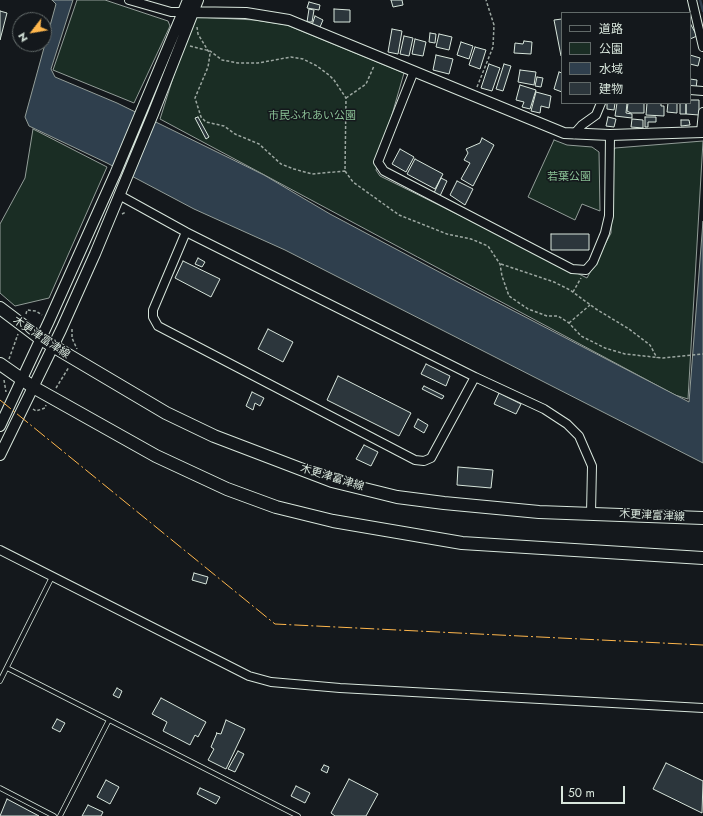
<!DOCTYPE html>
<html>
<head>
<meta charset="utf-8">
<style>
	body { margin:0 }
	#map { position:relative; width:703px; height:816px; overflow:hidden; background:#14181c; font-family:Jost,"Noto Sans JP",sans-serif }
	canvas { display:block }
	.legend { position:absolute; left:561px; top:12px; width:130px; height:92px; box-sizing:border-box; background:#14181c; border:1px solid #626a69; margin:0; padding:5px 7px; list-style:none; font-size:12px; color:#d8e6dc }
	.legend li { display:flex; align-items:center; gap:8px; height:20px }
	.legend b { width:20px; border:1px solid #626a69 }
	.north { position:absolute; left:12px; top:12px; width:40px; height:40px; box-sizing:border-box; background:#14181c; border:1px solid #626a69; border-radius:50%; rotate:239deg; font-size:11px; font-weight:700; line-height:16px; text-align:center; color:#d8e6dc }
	.north::after { content:''; display:block; margin:auto; width:14px; height:18px; background:#ffb74d; clip-path:polygon(50% 0,100% 100%,50% 72%,0 100%) }
	.scale { position:absolute; left:561px; top:786px; width:64px; height:18px; box-sizing:border-box; border:2px solid #d8e6dc; border-top:0; padding-left:5px; font-size:12px; line-height:14px; white-space:nowrap; color:#d8e6dc; -webkit-text-stroke:3px #14181c; paint-order:stroke }
</style>
</head>
<body>
<div id="map">
<canvas width="703" height="816"></canvas>
<ul class="legend">
<li><b style="height:5px;background:#14181c"></b>道路</li>
<li><b style="height:11px;background:#1a2d24"></b>公園</li>
<li><b style="height:11px;background:#2f3f4d"></b>水域</li>
<li><b style="height:11px;background:#2c363c"></b>建物</li>
</ul>
<div class="north">N</div>
<div class="scale">50 m</div>
</div>
<script>
const ctx = document.querySelector('canvas').getContext('2d');
ctx.lineJoin = 'round';
function fillPath(path, color) { ctx.fillStyle = color; ctx.fill(path, 'evenodd'); }
const shape = rows => new Path2D(rows.map(r => 'M' + r).join(''));
function strokePath(path, color, width, dash) { ctx.strokeStyle = color; ctx.lineWidth = width; ctx.lineCap = dash ? 'butt' : 'round'; ctx.setLineDash(dash || []); ctx.stroke(path); }
function drawText(font, color, halo, rows, align = 'center') {
  ctx.font = font + ' Jost,"Noto Sans JP",sans-serif'; ctx.lineWidth = 3; ctx.setLineDash([]); ctx.textBaseline = 'middle'; ctx.strokeStyle = halo; ctx.fillStyle = color; for (const [text, x, y, turn = 0] of rows) {
    ctx.save(); ctx.translate(x, y); ctx.rotate((+turn || 0) * Math.PI / 180); ctx.textAlign = isNaN(turn) ? turn : align; if (halo) ctx.strokeText(text, 0, 0); ctx.fillText(text, 0, 0); ctx.restore();
  }
}
const green = shape([
	[77,0,105,0,168,21,170,26,134,103,53,70,77,0],
	[197,17,255,20,287,25,404,73,376,170,380,176,587,278,611,233,613,151,615,148,703,141,688,399,675,395,160,119,184,43,197,17],
	[33,129,107,167,49,298,15,306,0,293,0,224,25,178,33,129],
	[554,140,567,145,592,147,599,152,600,211,582,204,575,220,528,197,554,140]
]);
fillPath(green, '#1a2d24');
strokePath(green, '#939e99', 1);
const water = shape([
	[52,0,73,0,51,69,55,77,117,103,264,175,330,214,458,282,689,402,703,221,703,463,285,250,194,209,107,163,29,126,25,117,56,4,52,0]
]);
fillPath(water, '#2f3f4d');
strokePath(water, '#939e99', 1);
strokePath(shape([
	[700,0,703,11]
]), '#2f3f4d', 2.5);
const building = shape([
	[391,0,402,0,403,5,393,7,391,0],
	[309,2,320,5,319,10,307,8,309,2],
	[309,9,314,10,312,22,307,22,309,9],
	[334,9,350,10,350,22,334,22,334,9],
	[0,11,7,13,0,40,0,11],
	[315,16,323,20,320,27,312,25,315,16],
	[562,19,562,55,561,56,554,20,562,19],
	[691,25,697,36,690,39,690,26,691,25],
	[392,29,402,31,398,54,388,52,392,29],
	[430,33,436,34,435,43,429,42,430,33],
	[439,34,452,37,449,50,436,47,439,34],
	[404,36,413,38,409,56,400,54,404,36],
	[415,39,426,42,423,56,412,54,415,39],
	[524,41,532,42,531,54,514,53,515,43,523,44,524,41],
	[461,42,473,46,469,59,457,55,461,42],
	[475,47,486,50,480,69,469,65,475,47],
	[436,55,453,59,449,74,433,70,436,55],
	[690,55,700,58,698,66,690,64,690,55],
	[489,64,500,68,492,91,481,88,489,64],
	[504,64,511,66,503,91,496,89,504,64],
	[520,70,536,72,534,85,518,82,520,70],
	[559,72,562,73,562,92,554,89,559,72],
	[537,77,543,78,541,87,535,86,537,77],
	[690,79,697,80,696,88,690,87,690,79],
	[520,85,536,90,530,109,522,107,524,102,516,100,520,85],
	[536,92,551,96,549,108,541,106,540,113,531,111,536,92],
	[690,100,699,100,699,115,686,114,686,103,690,103,690,100],
	[607,103,615,103,614,110,607,109,607,103],
	[617,103,627,103,626,113,632,114,632,118,615,116,617,103],
	[628,103,644,103,644,113,631,113,627,111,628,103],
	[647,103,661,103,661,106,664,106,664,116,646,115,647,103],
	[668,103,677,103,677,113,667,112,668,103],
	[680,103,686,103,686,114,680,114,680,103],
	[198,117,209,137,206,139,195,118,198,117],
	[608,117,616,119,614,127,606,126,608,117],
	[645,117,656,117,656,122,648,122,648,127,645,127,645,117],
	[632,119,643,120,643,128,631,127,632,119],
	[681,120,689,120,690,125,681,126,681,120],
	[482,138,494,145,473,186,461,179,470,163,464,160,468,153,466,149,480,143,482,138],
	[400,149,414,157,406,172,392,164,400,149],
	[415,159,443,174,435,189,407,174,415,159],
	[441,178,447,181,440,196,434,193,441,178],
	[457,181,473,189,465,205,450,195,457,181],
	[551,234,589,234,589,250,551,250,551,234],
	[198,258,205,262,202,267,195,264,198,258],
	[183,261,220,279,211,297,175,278,183,261],
	[268,329,293,342,283,362,258,349,268,329],
	[426,364,450,376,446,386,421,374,426,364],
	[338,376,411,413,399,436,327,400,338,376],
	[424,386,444,396,442,399,422,389,424,386],
	[252,392,264,398,260,406,255,403,253,410,246,406,252,392],
	[499,393,521,404,516,414,494,404,499,393],
	[418,419,428,425,424,433,414,427,418,419],
	[364,445,378,452,371,466,356,459,364,445],
	[458,467,493,470,491,488,457,485,458,467],
	[194,573,208,577,206,584,192,580,194,573],
	[117,688,122,691,119,698,113,695,117,688],
	[161,698,206,722,198,737,195,735,190,745,163,731,167,722,152,714,161,698],
	[57,719,65,723,60,732,52,728,57,719],
	[226,720,245,729,226,769,208,760,214,749,211,747,217,733,216,733,221,734,226,720],
	[238,751,244,754,235,772,228,769,238,751],
	[666,763,703,781,702,813,653,789,666,763],
	[324,765,329,767,327,773,321,770,324,765],
	[349,779,378,794,366,816,335,816,331,813,349,779],
	[106,780,119,787,110,804,97,797,106,780],
	[296,786,310,793,305,803,291,796,296,786],
	[200,788,220,797,216,804,197,794,200,788],
	[7,799,39,816,0,816,7,799],
	[88,805,103,812,101,816,82,816,88,805]
]);
fillPath(building, '#2c363c');
strokePath(building, '#d8e6dc', 1);
const service = shape([
	[7,668,298,816],
	[0,681,52,577],
	[0,788,54,816],
	[60,816,109,720]
]);
const minor = shape([
	[129,0,171,12,183,12],
	[692,0,703,47],
	[414,71,378,162,384,171,572,269,586,270,593,262,605,233,609,216,610,135],
	[690,90,703,91],
	[701,132,703,112],
	[574,134,582,125,596,115,601,103],
	[119,195,186,232,475,377,544,409,567,424,579,436,592,466,591,513],
	[186,232,153,310,153,317,158,326,415,460,424,461,431,458,475,377],
	[0,550,249,676,271,682,340,688,703,708]
]);
const tertiary = shape([
	[183,12,246,13,289,20,564,133,610,135,703,132],
	[0,426,49,321,115,174,188,0],
	[0,455,61,330,95,254,153,114,198,0]
]);
const primary = shape([
	[0,308,41,339,166,413,214,436,332,481,397,497,444,503,539,512,703,518],
	[0,364,33,387,156,456,227,489,276,507,333,521,462,543,703,558]
]);
strokePath(service, '#d8e6dc', 5.5);
strokePath(minor, '#d8e6dc', 10);
strokePath(tertiary, '#d8e6dc', 12);
strokePath(primary, '#d8e6dc', 14);
strokePath(shape([
	[197,27,198,34,210,54,208,67,195,98,201,117,206,122,224,126,235,134,259,144,281,164,294,169,312,174,345,171],
	[190,46,210,51,222,60,238,63,258,63,291,57,303,59,317,66,329,75,334,80,346,98,345,171,353,182,399,215,447,234,471,239,488,246,500,264,502,276,509,296,528,309,547,316,558,316,569,323,581,336,605,348,625,354,663,358,703,354],
	[477,87,493,47,494,25,486,0],
	[346,98,366,84,374,66],
	[122,214,126,212],
	[501,264,554,282,570,290,596,309,629,329,650,345,657,358],
	[573,292,581,278],
	[26,314,27,310,36,311,42,315],
	[569,323,590,305],
	[72,329,72,338,77,349],
	[9,359,18,334],
	[4,380,6,392],
	[56,388,69,367],
	[33,409,36,411,45,408,46,405]
]), '#9da8a2', 1.5, [3, 2]);
strokePath(service, '#14181c', 4);
strokePath(minor, '#14181c', 8);
strokePath(tertiary, '#14181c', 10);
strokePath(primary, '#14181c', 12);
strokePath(shape([
	[0,400,275,624,703,645]
]), '#ffb74d', 1, [14, 3, 2, 3]);
drawText('11px', '#8ac095', '#14181c', [
	["市民ふれあい公園",312,116],
	["若葉公園",569,177]
]);
drawText('11px', '#d8e6dc', '#14181c', [
	["木更津富津線",41,338,34],
	["木更津富津線",332,478,17],
	["木更津富津線",652,516,3]
]);
</script>
</body>
</html>
